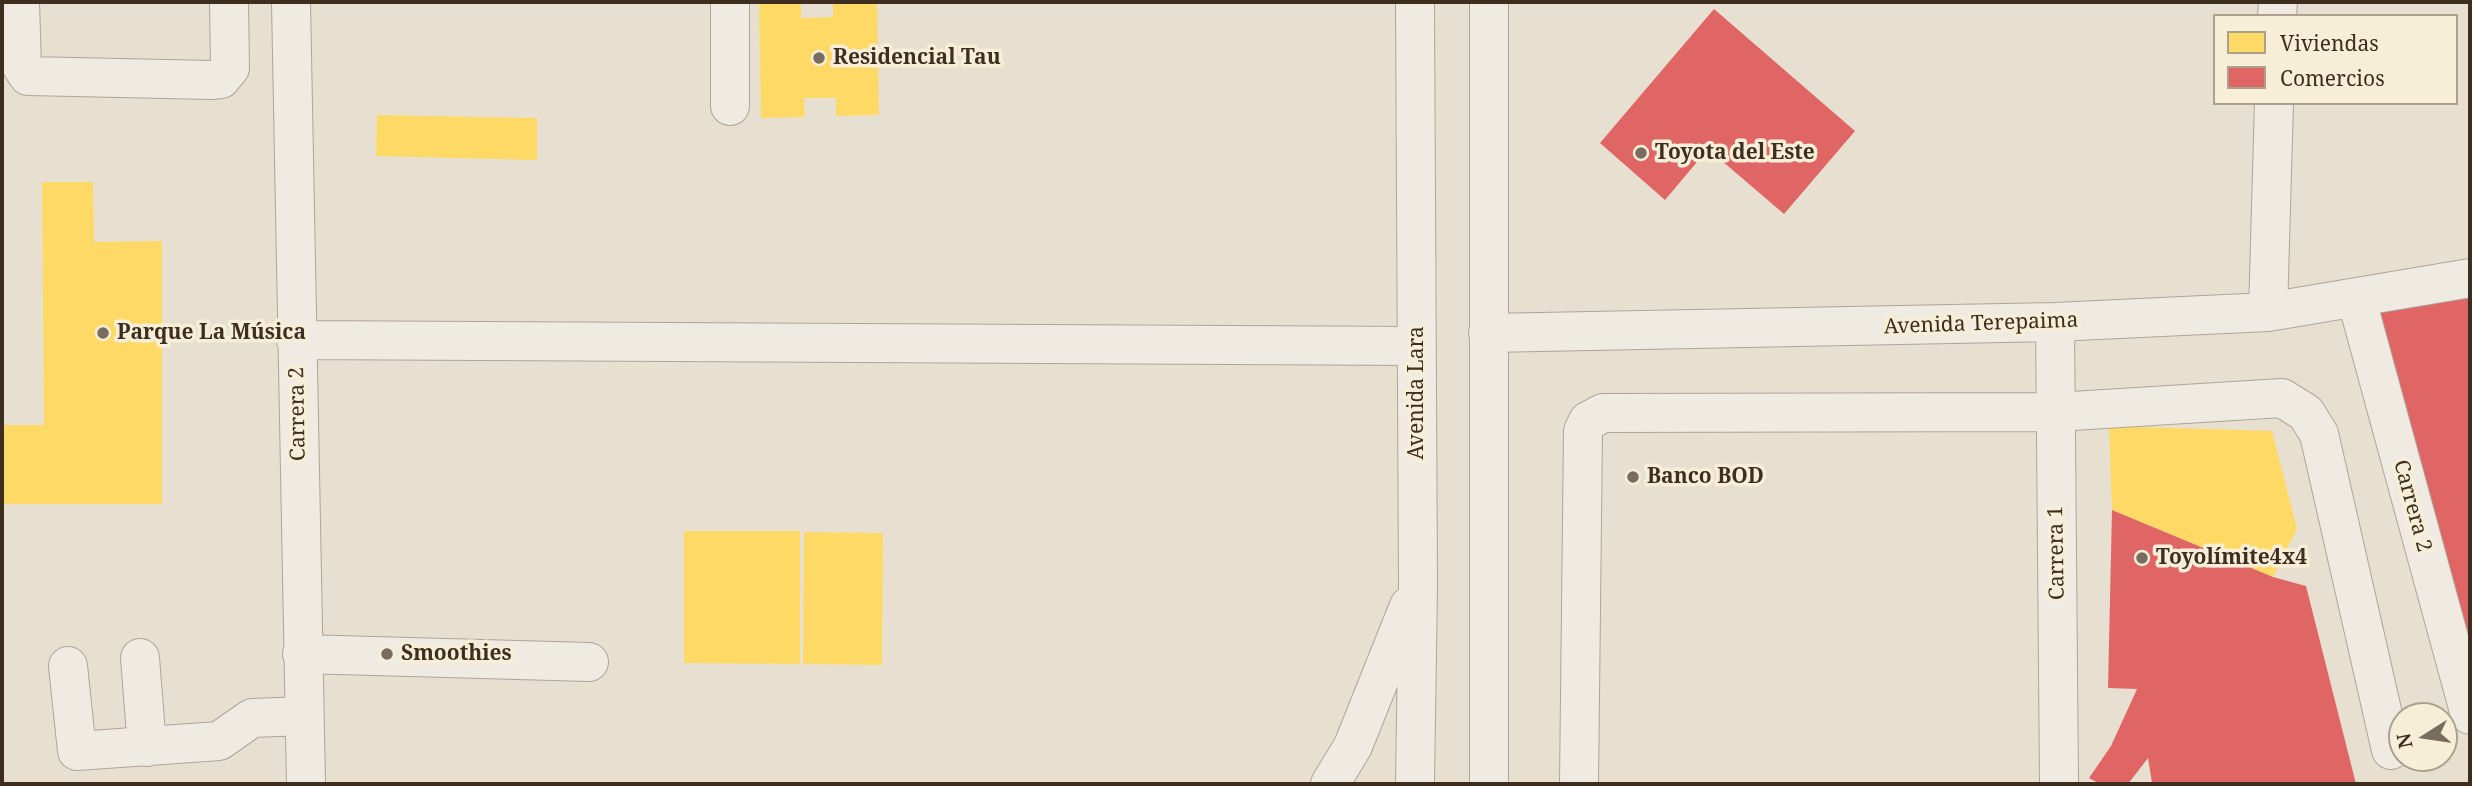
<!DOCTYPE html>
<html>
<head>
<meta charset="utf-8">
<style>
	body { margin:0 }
	#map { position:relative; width:2472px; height:786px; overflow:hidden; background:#e7e0d1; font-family:"Noto Serif",serif }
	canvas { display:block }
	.frame { position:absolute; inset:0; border:4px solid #3d2e20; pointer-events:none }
	.legend { position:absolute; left:2213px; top:14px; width:245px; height:91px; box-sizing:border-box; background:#f7eed8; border:2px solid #ada18e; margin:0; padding:9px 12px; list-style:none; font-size:21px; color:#3d2e20 }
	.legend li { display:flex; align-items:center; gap:14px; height:35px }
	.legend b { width:35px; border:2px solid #ada18e }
	.north { position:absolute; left:2388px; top:702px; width:70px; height:70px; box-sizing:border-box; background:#f7eed8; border:2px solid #ada18e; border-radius:50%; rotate:258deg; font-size:19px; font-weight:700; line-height:28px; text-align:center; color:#3d2e20 }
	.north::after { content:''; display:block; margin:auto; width:24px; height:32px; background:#786c5e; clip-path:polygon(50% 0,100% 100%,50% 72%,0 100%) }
</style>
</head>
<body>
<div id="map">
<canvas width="2472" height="786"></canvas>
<div class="frame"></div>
<ul class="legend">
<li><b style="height:19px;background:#ffd966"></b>Viviendas</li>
<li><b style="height:19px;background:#e06666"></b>Comercios</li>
</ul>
<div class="north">N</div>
</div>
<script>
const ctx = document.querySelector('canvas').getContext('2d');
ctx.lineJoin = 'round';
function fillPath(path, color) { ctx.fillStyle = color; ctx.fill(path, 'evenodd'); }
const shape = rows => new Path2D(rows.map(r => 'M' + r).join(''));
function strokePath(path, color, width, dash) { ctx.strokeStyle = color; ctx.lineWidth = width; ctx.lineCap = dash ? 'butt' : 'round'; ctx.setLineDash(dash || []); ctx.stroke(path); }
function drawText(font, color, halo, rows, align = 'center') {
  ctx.font = font + ' "Noto Serif",serif'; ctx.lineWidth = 7; ctx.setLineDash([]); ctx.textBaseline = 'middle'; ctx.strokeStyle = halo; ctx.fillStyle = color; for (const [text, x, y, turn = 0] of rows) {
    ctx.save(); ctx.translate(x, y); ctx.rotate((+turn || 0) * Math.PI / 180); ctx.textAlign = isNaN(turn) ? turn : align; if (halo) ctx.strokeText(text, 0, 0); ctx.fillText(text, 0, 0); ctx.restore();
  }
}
fillPath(shape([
	[759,2,801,2,801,18,833,17,833,2,877,2,879,115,836,116,836,98,804,98,805,117,761,118],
	[377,115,537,118,537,160,376,156],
	[42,182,93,182,94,242,162,241,162,504,2,504,2,425,44,425],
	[2109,426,2272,431,2297,529,2273,577,2112,510],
	[684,531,800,531,800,664,684,663],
	[804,532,883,533,882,665,803,664]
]), '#ffd966');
fillPath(shape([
	[1714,9,1855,131,1784,214,1708,149,1665,200,1600,143],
	[2470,293,2470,676,2376,311],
	[2112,510,2273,577,2306,586,2356,784,2152,783,2148,758,2128,784,2100,784,2089,778,2111,746,2137,689,2108,688]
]), '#e06666');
const minor = shape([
	[20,2,22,67,28,76,211,80,221,79,230,68,229,2],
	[291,2,306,784],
	[1489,2,1489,784],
	[2277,16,2278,2],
	[730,106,730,2],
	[2356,297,2470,715],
	[2268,312,2274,103],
	[2055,322,2059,784],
	[1488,333,2055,322,2268,312,2470,278],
	[296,340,1417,346],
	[302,654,589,662],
	[140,658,147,747],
	[68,666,77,751,219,741,252,718,304,716],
	[1330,784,1353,746,1409,606],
	[1415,784,1418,585,1415,2],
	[1579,784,1583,431,1588,421,1603,413,2056,412,2282,398,2306,413,2319,434,2391,750]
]);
strokePath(minor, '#ada599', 40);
strokePath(minor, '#efebe3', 38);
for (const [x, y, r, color] of [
	[819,58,7,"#786c5e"],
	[1641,153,7,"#786c5e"],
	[103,333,7,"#786c5e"],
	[1633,477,7,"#786c5e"],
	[2142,558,7,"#786c5e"],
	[387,654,7,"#786c5e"]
]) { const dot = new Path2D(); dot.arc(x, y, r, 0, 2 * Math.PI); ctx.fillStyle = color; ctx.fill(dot); strokePath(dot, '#f7eed8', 2.5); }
drawText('bold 21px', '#3d2e20', '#f7eed8', [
	["Residencial Tau",833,58],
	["Toyota del Este",1655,153],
	["Parque La Música",117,333],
	["Banco BOD",1647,477],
	["Toyolímite4x4",2156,558],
	["Smoothies",401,654]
], 'left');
drawText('21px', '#3d2e20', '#f7eed8', [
	["Avenida Terepaima",1981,324,-2],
	["Avenida Lara",1417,393,-90],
	["Carrera 2",298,414,-91],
	["Carrera 2",2412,506,75],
	["Carrera 1",2057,553,-91]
]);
</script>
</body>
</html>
